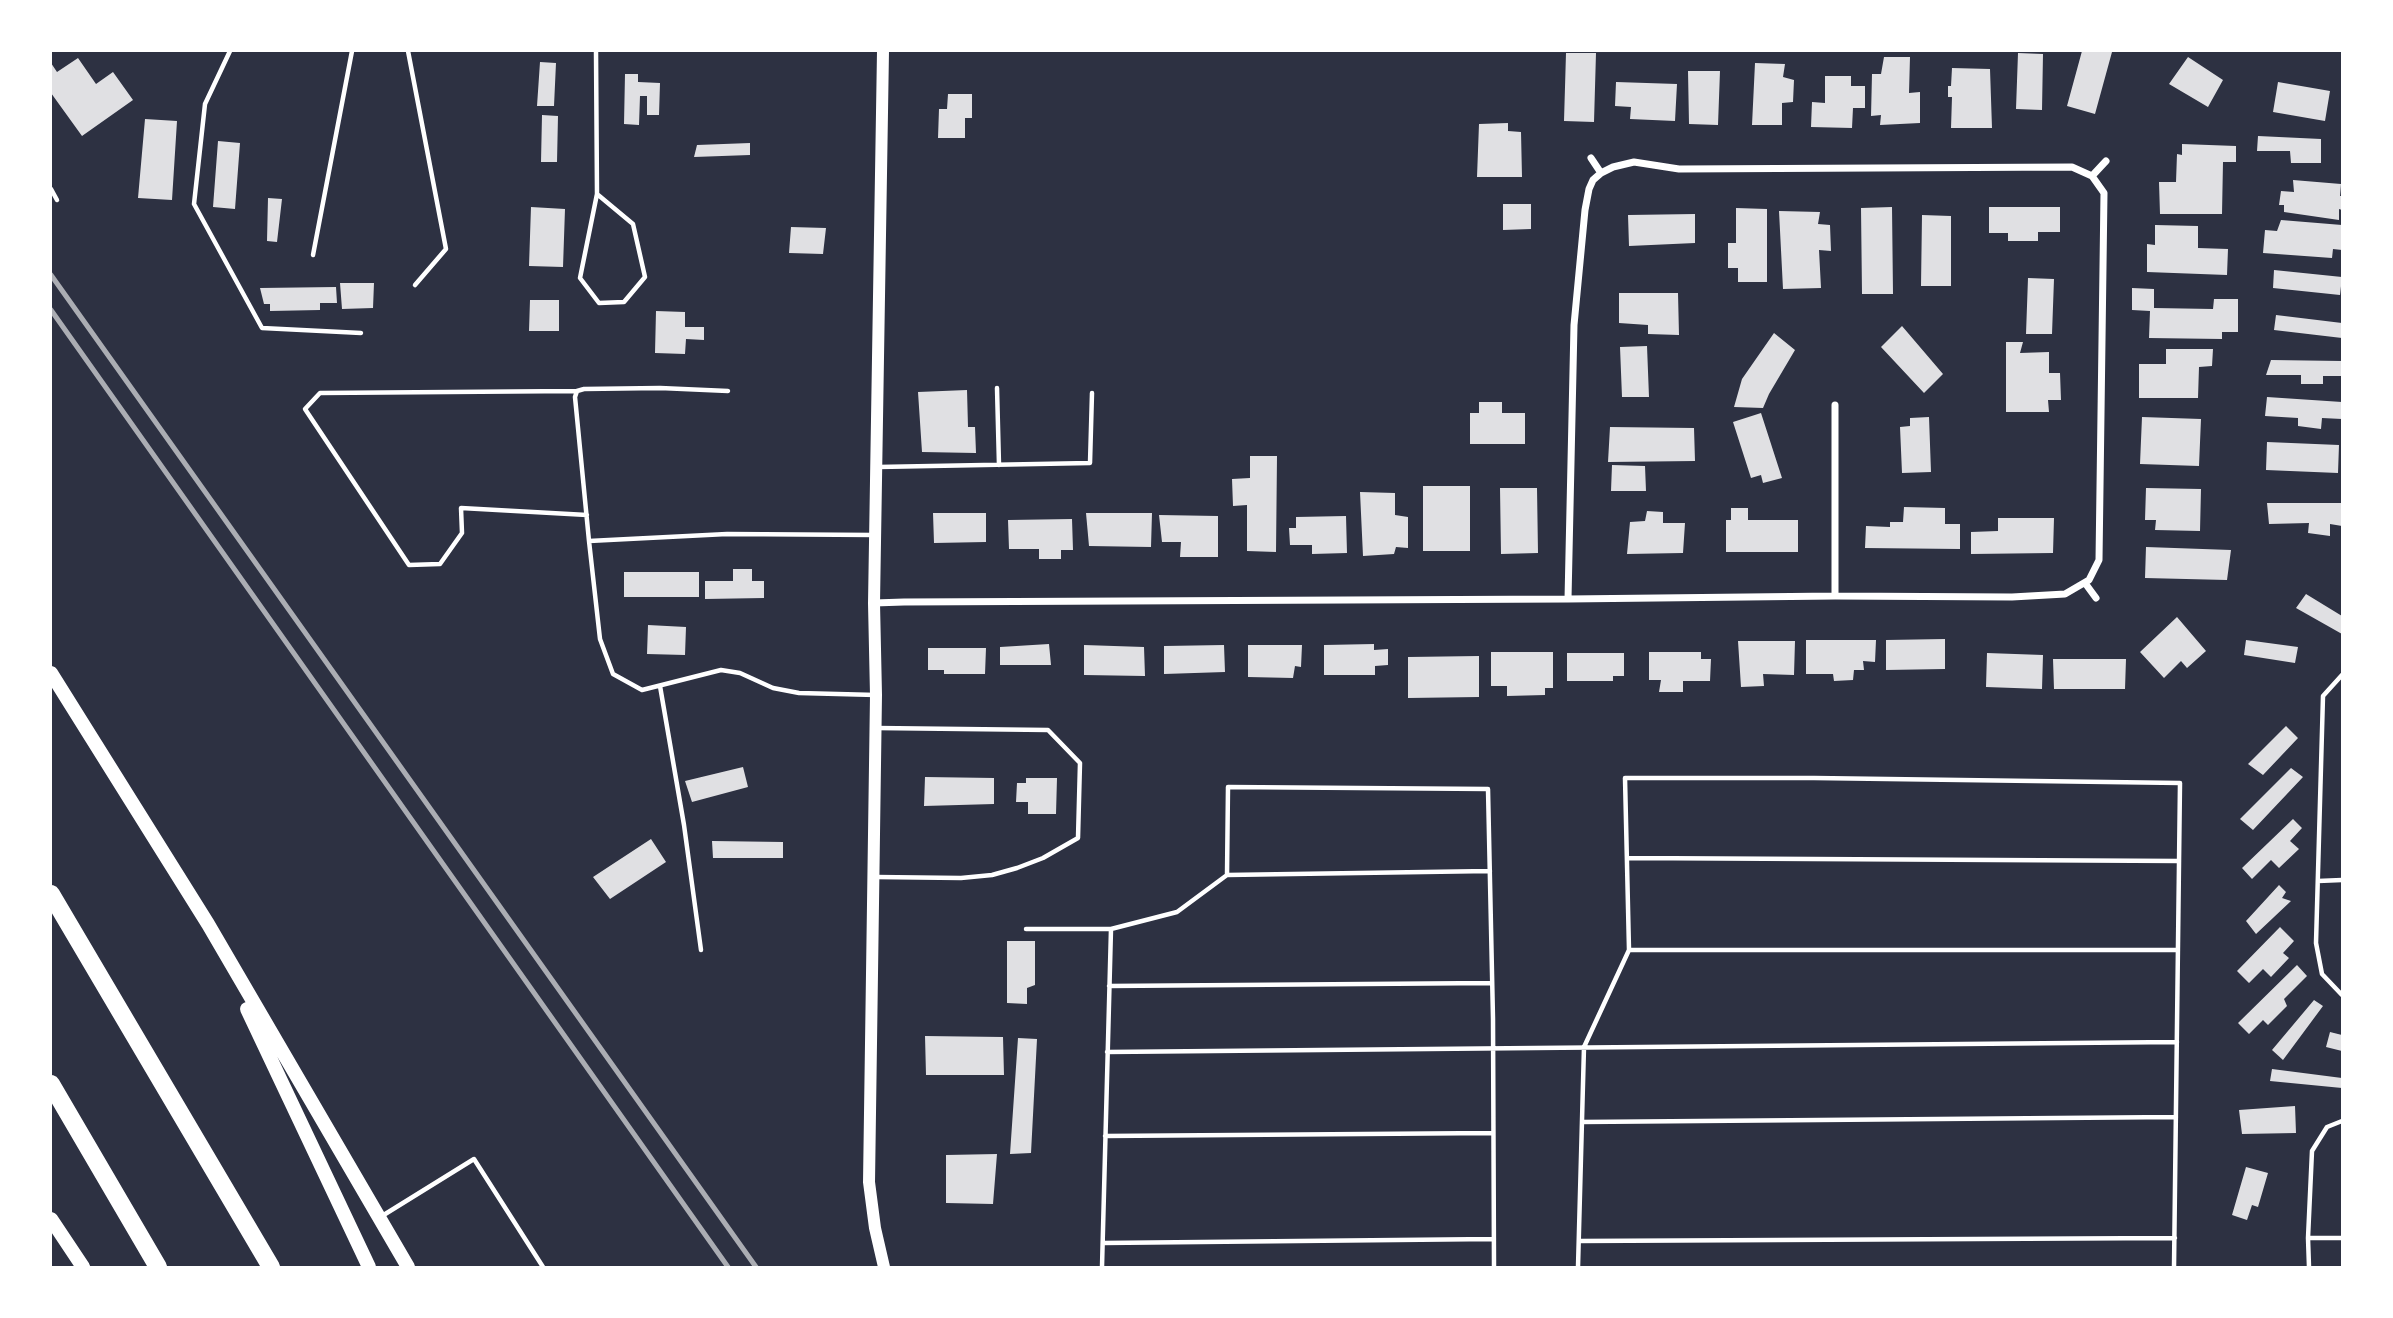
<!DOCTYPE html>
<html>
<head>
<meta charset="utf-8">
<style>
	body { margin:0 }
	#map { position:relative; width:2393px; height:1318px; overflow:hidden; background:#2d3142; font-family:"Alegreya Sans",sans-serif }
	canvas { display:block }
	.frame { position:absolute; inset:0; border:52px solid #fff; pointer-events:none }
</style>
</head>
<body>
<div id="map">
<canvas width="2393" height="1318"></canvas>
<div class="frame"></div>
</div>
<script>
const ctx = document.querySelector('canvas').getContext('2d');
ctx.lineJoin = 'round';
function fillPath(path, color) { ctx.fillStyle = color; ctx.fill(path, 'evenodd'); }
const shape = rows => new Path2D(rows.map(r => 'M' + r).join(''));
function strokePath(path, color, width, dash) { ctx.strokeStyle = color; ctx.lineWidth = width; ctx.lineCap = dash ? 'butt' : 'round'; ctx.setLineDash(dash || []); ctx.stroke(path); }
fillPath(shape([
	[2082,51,2112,52,2095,114,2067,106],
	[1566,53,1596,53,1594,122,1564,121],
	[2018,53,2043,54,2042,110,2016,109],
	[1884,57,1910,57,1909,93,1920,92,1920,123,1880,125,1881,115,1871,116,1872,74,1881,74],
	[2188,57,2223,80,2208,107,2169,84],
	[78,58,96,84,113,72,133,100,82,136,51,93,51,63,57,72],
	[540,62,556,63,554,106,537,106],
	[1755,63,1785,64,1783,77,1794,80,1793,102,1782,103,1782,125,1752,125],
	[1952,68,1990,69,1992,128,1951,128,1952,97,1948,97,1948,86,1951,86],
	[1688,71,1720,71,1718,125,1689,124],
	[625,74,638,74,638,82,660,83,659,115,647,115,647,96,640,96,639,125,624,124],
	[1825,76,1851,76,1851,86,1865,86,1865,108,1853,108,1852,128,1811,127,1812,102,1825,103],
	[1616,82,1677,84,1675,121,1630,119,1631,107,1615,106],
	[2278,82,2330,91,2325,121,2273,112],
	[948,94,972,94,972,118,965,118,965,138,938,138,939,109,947,109],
	[542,115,558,116,557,162,541,162],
	[145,119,177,121,172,200,138,198],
	[1508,123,1508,131,1521,132,1522,177,1477,177,1479,124],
	[2258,136,2321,139,2321,163,2291,163,2290,151,2257,151],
	[218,141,240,143,235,209,213,207],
	[750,143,750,155,694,157,697,145],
	[2182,144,2236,146,2236,162,2223,162,2222,214,2160,214,2159,182,2176,182,2177,154,2182,155],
	[2293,180,2341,184,2340,196,2342,196,2342,210,2339,209,2339,220,2284,212,2284,205,2279,205,2281,191,2294,192],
	[268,198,282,199,277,242,267,241],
	[1503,204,1531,204,1531,229,1503,230],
	[531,207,565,209,563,267,529,266],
	[1892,207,1893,294,1862,294,1861,208],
	[1989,207,2060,207,2060,232,2038,232,2038,241,2008,241,2008,233,1989,233],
	[1736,208,1767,209,1767,282,1738,282,1738,268,1728,268,1728,243,1736,243],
	[1779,211,1820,212,1818,224,1830,225,1831,251,1819,250,1821,288,1783,289],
	[1695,214,1695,243,1629,246,1628,215],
	[1922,215,1951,216,1951,286,1921,286],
	[2281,220,2342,225,2342,250,2333,249,2332,258,2263,253,2265,230,2277,231],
	[2155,225,2198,226,2198,248,2228,249,2227,275,2147,272,2147,244,2155,245],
	[791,227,826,228,823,254,789,253],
	[2274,270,2342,277,2340,295,2273,288],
	[2028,278,2054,279,2052,334,2026,334],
	[340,283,374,283,373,308,342,309],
	[336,287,337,303,320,303,320,310,270,311,270,304,264,304,260,288],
	[2132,288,2154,289,2154,308,2213,309,2214,299,2238,299,2238,332,2222,332,2222,339,2149,338,2150,311,2132,310],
	[1619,293,1678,293,1679,335,1648,334,1648,325,1619,323],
	[530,300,559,300,559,331,529,331],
	[656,311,685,312,685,327,704,327,704,340,686,339,685,354,655,353],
	[2276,315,2342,323,2342,338,2274,330],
	[1902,326,1943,374,1924,393,1881,347],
	[1774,333,1795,350,1769,394,1763,408,1734,407,1742,379],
	[2006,342,2023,342,2020,353,2049,352,2049,373,2060,373,2061,400,2048,400,2049,412,2006,412],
	[1647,346,1649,397,1622,397,1620,347],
	[2166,349,2213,349,2212,366,2199,367,2198,398,2139,398,2139,364,2166,364],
	[2271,360,2342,361,2342,376,2323,376,2323,384,2301,384,2301,375,2266,375],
	[967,390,968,427,975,427,976,453,922,452,918,392],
	[2267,397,2342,402,2342,419,2322,418,2321,429,2298,426,2298,418,2265,416],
	[1479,402,1502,402,1502,413,1525,413,1525,444,1470,444,1470,413,1479,413],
	[1761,413,1782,478,1763,483,1761,475,1751,478,1733,422],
	[1929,417,1931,472,1902,473,1900,427,1910,426,1910,418],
	[2142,417,2201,419,2199,466,2140,464],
	[1610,427,1694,428,1695,461,1608,462],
	[2267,442,2339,445,2338,473,2266,470],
	[1250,456,1277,456,1276,552,1247,551,1247,505,1233,506,1232,479,1250,478],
	[1612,465,1645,466,1646,491,1611,491],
	[1423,486,1470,486,1470,551,1423,551],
	[1500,488,1537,488,1538,553,1501,554],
	[2146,488,2201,489,2200,531,2155,530,2156,520,2145,520],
	[1360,492,1395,493,1395,515,1408,517,1408,548,1396,547,1394,554,1363,556],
	[2267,503,2342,503,2342,526,2330,524,2330,536,2308,533,2309,523,2269,524],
	[1904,507,1945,508,1945,524,1960,524,1960,549,1865,548,1866,526,1890,527,1890,522,1903,522],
	[1731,508,1748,508,1748,520,1798,520,1798,552,1726,552,1726,520,1731,520],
	[1647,511,1663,512,1663,523,1685,523,1683,553,1627,554,1630,522,1645,521],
	[933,513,986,513,986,542,934,543],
	[1086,513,1152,513,1151,547,1089,546],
	[1159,515,1218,516,1218,557,1180,557,1181,542,1162,542],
	[1346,516,1347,553,1312,554,1312,545,1290,545,1289,528,1296,528,1296,517],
	[1998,518,2054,518,2053,553,1971,554,1971,532,1998,531],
	[1072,519,1073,550,1061,550,1061,559,1039,559,1039,549,1009,549,1008,520],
	[2146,547,2231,550,2227,580,2145,578],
	[733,569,752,569,752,581,764,581,764,598,705,599,705,581,733,581],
	[624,572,699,572,699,597,624,597],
	[2306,594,2342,616,2342,634,2296,608],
	[2177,617,2206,651,2187,668,2181,661,2164,678,2140,652],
	[648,625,686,627,685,655,647,654],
	[1945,639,1945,669,1886,670,1886,640],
	[1806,640,1876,640,1875,662,1863,661,1864,670,1854,670,1853,680,1834,681,1833,674,1806,674],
	[2246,640,2298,647,2295,663,2244,655],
	[1738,641,1795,641,1794,675,1763,674,1764,686,1741,687],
	[1049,644,1051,665,1000,665,1000,647],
	[1374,644,1374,650,1388,649,1388,665,1375,666,1375,675,1324,675,1324,645],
	[1084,645,1144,647,1145,676,1084,675],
	[1224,645,1225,672,1164,674,1164,646],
	[1248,645,1302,645,1301,667,1295,666,1293,678,1248,677],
	[928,648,986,648,985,674,944,674,944,670,928,670],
	[1491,652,1553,652,1553,688,1545,688,1545,695,1507,696,1507,686,1491,686],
	[1649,652,1701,652,1701,659,1711,659,1710,681,1683,681,1683,692,1659,692,1661,680,1649,680],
	[1567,653,1624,653,1624,676,1613,676,1613,681,1567,681],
	[1987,653,2043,655,2042,689,1986,687],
	[1479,656,1479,697,1408,698,1408,657],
	[2053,659,2126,659,2125,689,2054,689],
	[2286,726,2298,738,2263,775,2248,764],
	[743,767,748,787,692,802,685,781],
	[2291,768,2303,777,2253,830,2240,819],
	[925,777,994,778,994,804,924,806],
	[1026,778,1057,778,1056,814,1028,814,1028,802,1016,802,1017,783,1026,783],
	[2293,819,2302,828,2290,841,2299,849,2279,868,2271,860,2252,879,2242,868],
	[651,839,666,862,610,899,593,877],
	[712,841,783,842,783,858,713,858],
	[2279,885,2286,892,2282,898,2291,901,2256,934,2246,921],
	[2280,927,2294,941,2283,953,2289,958,2271,977,2263,969,2249,983,2237,971],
	[1007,941,1035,941,1035,985,1027,988,1027,1004,1007,1003],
	[2297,965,2307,976,2284,999,2287,1006,2268,1025,2263,1020,2249,1034,2238,1023],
	[2314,1000,2323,1006,2283,1060,2272,1050],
	[2330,1032,2342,1035,2342,1051,2326,1047],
	[925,1036,1003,1037,1004,1075,926,1075],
	[1018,1038,1037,1039,1031,1153,1010,1154],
	[2272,1069,2342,1078,2342,1088,2270,1081],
	[2295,1106,2296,1133,2242,1134,2239,1110],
	[997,1154,993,1204,946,1203,946,1155],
	[2246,1167,2268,1173,2258,1207,2252,1205,2247,1220,2232,1215]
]), '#e0e0e3');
strokePath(shape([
	[230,51,205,104,194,204,262,328,361,333],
	[408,51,446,249,415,285],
	[596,51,597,194,580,278,599,303,624,302,645,277,633,224,597,194],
	[51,189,57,200],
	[313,255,352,51],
	[997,388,999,465],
	[577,391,320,393,305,409,409,565,440,564,462,533,461,508,587,515],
	[878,467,1090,463,1092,393],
	[874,535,727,534,589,541,600,639,613,674,642,690,721,670,740,673,773,688,799,693,876,695],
	[589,541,575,397,577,391,584,389,660,388,728,391],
	[2342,675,2323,696,2316,943,2322,974,2342,995],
	[660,686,684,825,701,950],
	[876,728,1048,730,1080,763,1078,838,1043,858,1017,868,992,875,961,878,876,877],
	[1627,858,2179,861],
	[1227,875,1490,871],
	[2318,881,2342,880],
	[1026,929,1111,929,1102,1267],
	[1111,929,1177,912,1227,875,1228,787,1488,789,1493,1019,1494,1267],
	[1109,986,1492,983],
	[1107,1052,2177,1042],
	[1582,1122,2176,1117],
	[1105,1136,1493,1133],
	[382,1216,474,1159,543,1267],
	[2308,1238,2342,1238],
	[1579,1241,2175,1238],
	[1103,1243,1494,1239],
	[1578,1267,1584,1047,1629,950],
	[2174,1267,2180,783,1814,778,1625,778,1629,950,2178,950],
	[2309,1267,2308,1238,2312,1151,2327,1127,2342,1121]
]), '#fff', 4.5);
strokePath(shape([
	[1591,158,1601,173],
	[2092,176,2106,161],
	[1835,405,1835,596],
	[2085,583,2096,598],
	[874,603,904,602,1568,599,1835,596,2012,597,2065,594,2089,580,2099,560,2104,193,2092,176,2072,167,1679,169,1634,162,1613,167,1601,173,1593,180,1589,189,1585,210,1574,325,1568,599]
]), '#fff', 7);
strokePath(shape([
	[883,51,874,603,876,695,869,1182,875,1228,884,1267]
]), '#fff', 12);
strokePath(shape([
	[51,673,208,924,408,1267],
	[247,1009,369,1267],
	[51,1219,83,1267]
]), '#fff', 14);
strokePath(shape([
	[51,894,271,1267],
	[51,1084,158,1267]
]), '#fff', 18);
strokePath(shape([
	[51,275,756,1267],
	[51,310,728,1267]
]), '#abadb3', 5);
</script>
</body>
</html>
